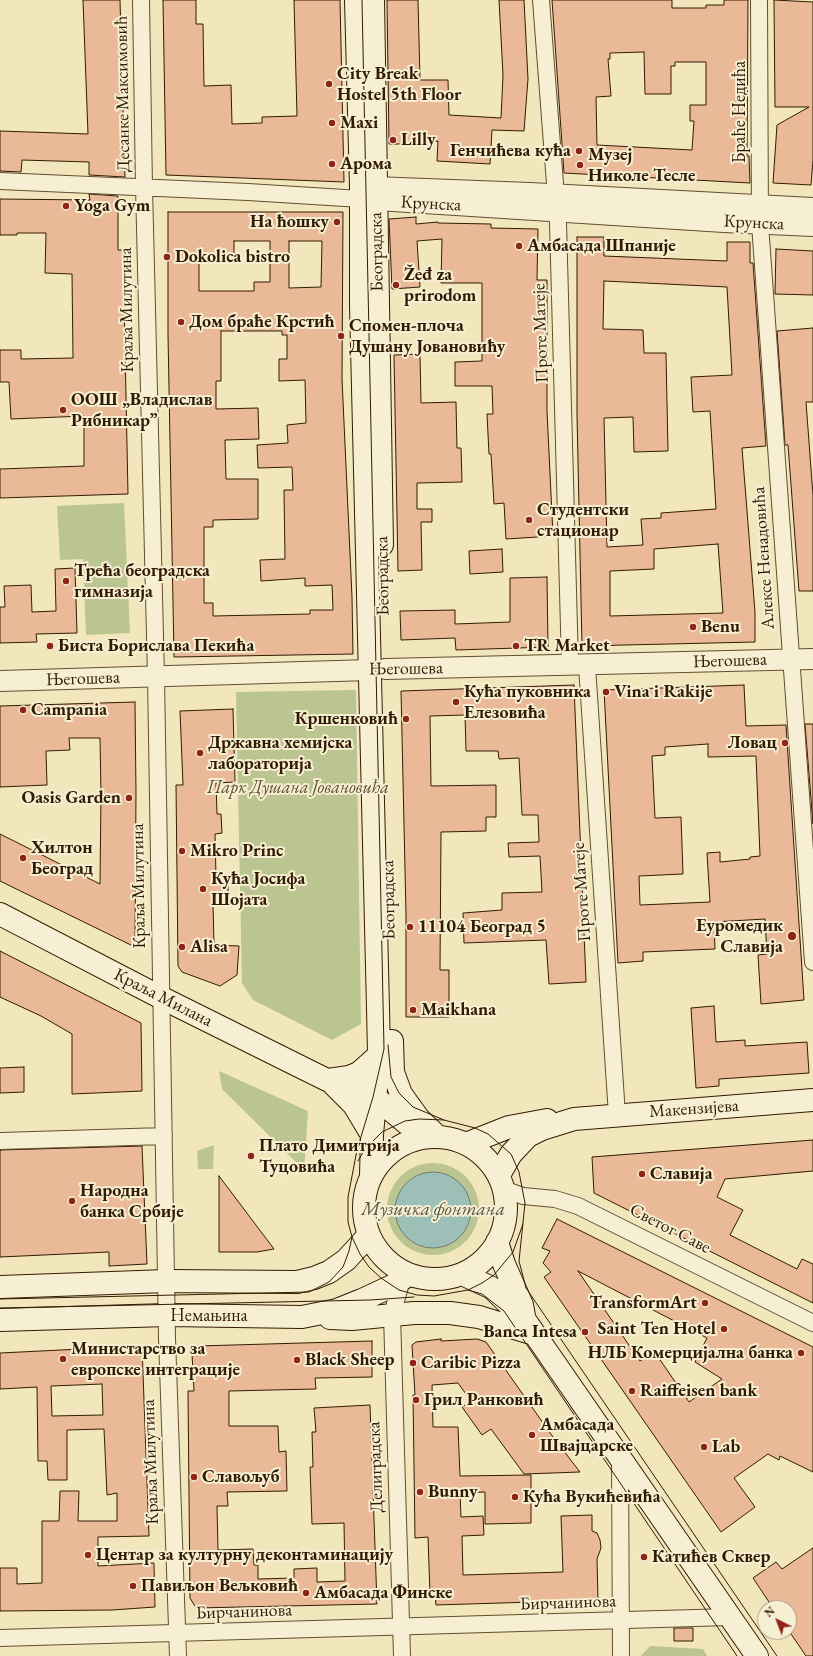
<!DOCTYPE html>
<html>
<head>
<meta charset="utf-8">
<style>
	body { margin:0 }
	#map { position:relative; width:813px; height:1656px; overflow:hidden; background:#f2e7bc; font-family:"EB Garamond",serif }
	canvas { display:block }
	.north { position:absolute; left:757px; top:1600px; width:40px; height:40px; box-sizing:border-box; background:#f7efd3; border:1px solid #a89a80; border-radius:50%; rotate:318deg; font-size:11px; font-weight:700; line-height:16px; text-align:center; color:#321b03 }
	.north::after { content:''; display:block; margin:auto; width:14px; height:18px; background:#8f2418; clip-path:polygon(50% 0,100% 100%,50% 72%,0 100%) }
</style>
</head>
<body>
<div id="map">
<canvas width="813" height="1656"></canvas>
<div class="north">N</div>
</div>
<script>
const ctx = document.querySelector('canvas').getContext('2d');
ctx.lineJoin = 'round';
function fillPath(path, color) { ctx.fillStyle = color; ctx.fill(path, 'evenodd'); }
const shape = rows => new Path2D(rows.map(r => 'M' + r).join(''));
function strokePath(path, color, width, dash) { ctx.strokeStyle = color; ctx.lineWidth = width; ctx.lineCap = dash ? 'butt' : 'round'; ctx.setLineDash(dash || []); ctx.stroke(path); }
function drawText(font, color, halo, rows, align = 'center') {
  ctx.font = font + ' "EB Garamond",serif'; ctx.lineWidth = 4; ctx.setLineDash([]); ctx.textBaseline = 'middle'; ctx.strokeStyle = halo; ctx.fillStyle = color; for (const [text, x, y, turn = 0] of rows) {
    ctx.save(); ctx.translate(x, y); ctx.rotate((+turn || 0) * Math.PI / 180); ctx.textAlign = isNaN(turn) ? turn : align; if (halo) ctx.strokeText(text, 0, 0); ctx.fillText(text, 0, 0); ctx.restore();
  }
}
fillPath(shape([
	[124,503,130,633,86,635,83,559,60,560,57,506],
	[356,690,361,1024,332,1040,253,1000,242,983,236,692],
	[219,1071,308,1111,304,1170,222,1089],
	[214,1145,213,1169,198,1169,197,1151],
	'387 1209a46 46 0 1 1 92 0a46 46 0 1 1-92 0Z',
	[650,1646,703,1649,707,1656,641,1656]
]), '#bac591');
const water = shape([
	'395 1210a38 38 0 1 1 76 0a38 38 0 1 1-76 0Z'
]);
fillPath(water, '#9cbfb7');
strokePath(water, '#727d6f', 1);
const building = shape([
	[83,0,120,0,125,177,89,175,89,162,22,160,21,172,0,171,0,131,88,134,83,0],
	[163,0,196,0,196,24,203,24,204,86,231,85,232,124,262,123,262,117,297,116,294,0,340,0,344,182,166,175,163,0],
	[387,0,418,0,420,80,448,80,449,115,501,118,503,75,499,0,524,0,528,79,524,131,492,130,490,164,437,161,438,141,415,144,389,144,387,0],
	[552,0,672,0,672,8,706,8,706,5,724,5,724,0,748,0,747,156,749,156,750,183,564,173,552,0],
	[644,52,645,94,671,94,671,66,675,66,675,62,706,62,706,105,690,105,690,121,694,121,692,150,597,145,596,97,611,96,608,59,610,59,610,53,644,52],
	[774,0,813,2,813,160,811,185,773,183,777,125,809,107,775,107,774,0],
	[89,194,118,196,118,250,123,250,128,494,0,498,0,469,84,466,84,416,11,419,9,382,0,382,0,350,21,350,21,359,73,358,72,274,45,273,46,233,17,233,17,235,0,235,0,199,90,200,89,194],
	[168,212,343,212,342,379,352,597,353,654,174,657,168,334,168,212],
	[234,241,270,241,270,282,254,282,254,291,199,291,199,259,234,258,234,241],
	[289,241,322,241,321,287,289,288,289,241],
	[221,331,282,331,282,335,287,335,287,359,279,359,279,381,305,380,306,423,287,425,288,443,257,445,258,468,292,467,293,490,284,490,285,559,260,560,261,581,305,578,305,586,332,585,333,610,310,610,310,614,213,616,213,603,204,603,204,527,213,527,213,520,258,519,258,479,226,479,225,440,259,439,258,408,216,409,216,381,221,381,221,331],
	[416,217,416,224,438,222,438,223,491,224,491,228,538,229,537,280,547,280,547,411,553,536,506,539,504,503,494,504,491,454,489,454,487,414,493,414,492,386,455,386,455,362,482,361,482,283,441,283,442,239,417,241,420,287,392,289,389,219,416,217],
	[577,237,604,237,604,256,727,261,727,242,750,242,750,263,753,263,766,446,742,448,755,612,755,642,582,646,577,415,577,237],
	[604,281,727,287,732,375,691,377,693,412,710,411,716,509,661,513,661,518,641,519,643,545,607,547,604,418,633,417,634,452,668,451,666,353,644,353,643,330,603,329,604,281],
	[718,544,723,613,610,616,610,571,654,569,654,549,718,544],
	[776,249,813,251,813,295,775,294,776,249],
	[813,328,813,402,806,402,813,495,813,591,799,591,788,445,785,445,777,331,813,328],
	[420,354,421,403,456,402,457,448,461,448,462,482,417,483,417,509,432,509,432,522,421,522,422,570,398,571,394,355,420,354],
	[502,549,503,572,470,574,469,551,502,549],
	[75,568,77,633,36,634,37,642,0,643,0,607,5,607,4,586,31,585,32,612,56,611,55,569,75,568],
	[547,577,548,647,456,650,455,638,401,640,400,611,455,610,455,624,510,622,510,578,547,577],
	[574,685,586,982,549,984,546,940,464,943,463,913,502,910,502,893,542,892,540,856,509,857,508,843,539,842,538,815,522,815,519,758,499,759,498,751,466,751,465,715,430,716,431,786,496,785,496,817,486,817,486,831,441,832,440,970,449,970,449,1017,406,1017,406,914,401,691,574,685],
	[744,685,746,726,786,725,804,1000,761,1004,758,955,767,954,765,919,714,922,715,949,643,952,643,961,618,963,604,690,744,685],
	[708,744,708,757,756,756,760,856,750,857,750,859,720,862,720,852,707,853,710,902,640,905,639,876,683,874,681,817,655,818,652,756,665,755,665,747,708,744],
	[135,702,136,793,135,947,0,881,0,834,100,884,101,794,100,738,69,738,70,750,46,751,47,785,0,787,0,706,135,702],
	[233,709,235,782,216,783,217,814,221,814,222,833,215,834,216,876,228,876,228,903,213,903,214,945,239,946,237,975,220,986,182,972,178,966,176,785,183,785,180,711,233,709],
	[805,724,813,724,813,824,805,724],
	[0,951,141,1023,142,1091,72,1094,72,1034,41,1016,0,997,0,951],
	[714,1006,716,1042,745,1040,745,1046,807,1042,809,1073,719,1079,719,1086,696,1088,691,1008,714,1006],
	[24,1067,24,1092,0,1093,0,1068,24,1067],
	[813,1140,813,1171,725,1179,717,1197,743,1210,730,1235,797,1269,802,1259,813,1264,813,1303,594,1193,592,1157,813,1140],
	[142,1146,147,1264,109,1266,109,1252,0,1257,0,1150,142,1146],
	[219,1176,274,1249,257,1252,219,1252,219,1176],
	[557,1219,813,1347,813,1472,780,1456,779,1460,768,1454,734,1478,755,1507,721,1532,544,1277,551,1272,543,1263,550,1251,542,1248,557,1219],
	[578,1271,707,1338,695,1362,722,1379,689,1402,654,1351,640,1361,578,1271],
	[441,1339,441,1341,477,1339,486,1342,553,1437,580,1472,524,1474,491,1429,482,1435,462,1407,471,1401,458,1383,432,1385,433,1427,458,1427,460,1476,531,1475,531,1523,485,1524,485,1492,460,1493,461,1517,483,1516,484,1535,462,1536,463,1575,563,1572,561,1516,592,1515,592,1531,597,1533,600,1540,601,1548,597,1559,598,1600,436,1605,435,1594,430,1594,428,1537,415,1538,413,1395,415,1395,412,1345,416,1342,441,1339],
	[372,1341,372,1377,315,1378,316,1389,229,1391,229,1426,278,1426,279,1452,286,1451,287,1491,227,1492,228,1506,217,1506,218,1550,253,1549,254,1565,258,1565,258,1579,294,1578,294,1569,317,1568,317,1582,345,1581,344,1523,312,1524,310,1467,313,1467,312,1432,316,1432,314,1408,370,1405,377,1604,196,1608,190,1598,188,1391,194,1391,192,1354,198,1346,372,1341],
	[142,1346,149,1536,98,1537,98,1566,154,1563,155,1607,112,1610,0,1611,0,1568,17,1568,17,1584,42,1583,42,1521,59,1521,60,1491,79,1491,78,1521,117,1521,117,1493,107,1495,104,1429,67,1430,67,1480,48,1480,47,1461,38,1461,37,1387,0,1389,0,1353,142,1346],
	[102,1384,103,1415,52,1416,51,1386,102,1384],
	[813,1548,813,1656,806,1656,789,1631,789,1608,773,1608,753,1578,776,1562,782,1569,813,1548],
	[674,1628,693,1628,693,1641,674,1641,674,1628]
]);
fillPath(building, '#eab998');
strokePath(building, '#321b03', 1);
const minor = shape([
	[141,0,144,187,156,677,167,1338,178,1656],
	[541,0,558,223,570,665],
	[759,0,760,224,813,962],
	[0,181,248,192,361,199],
	[587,666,617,1115],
	[0,1141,164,1136],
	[503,1189,523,1196,555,1199,578,1206,813,1323],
	[620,1457,621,1656],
	[0,1638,730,1617],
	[402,1656,392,1315,402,1279]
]);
const tertiary = shape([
	[374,187,530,193,813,208],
	[361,199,724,222,813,226],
	[385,669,813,659],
	[0,681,370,670]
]);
const secondary = shape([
	[356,0,361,187,361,305,378,1008,379,1053,372,1135,371,1176],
	[373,0,382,545],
	[0,914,160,997,327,1080,376,1098,416,1131],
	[392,1041,393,1072,401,1094,419,1119,438,1137],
	[328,1080,349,1077,359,1073,378,1056],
	[334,1085,354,1105,372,1135],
	'364 1208a71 71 0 1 1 142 0a71 71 0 1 1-142 0Z',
	[466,1144,509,1127,547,1120],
	[499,1175,511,1154,528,1136,542,1129,574,1119,813,1100],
	[497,1242,504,1264,522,1305,524,1316],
	[462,1274,492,1288,525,1320,757,1656],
	[0,1287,167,1281,297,1282,314,1278,329,1272,346,1260,369,1235],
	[330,1318,352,1319,414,1313,450,1313,479,1317,534,1334],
	[0,1320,167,1315,302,1317,337,1310,362,1300,392,1286,408,1275]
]);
strokePath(minor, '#624e31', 18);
strokePath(tertiary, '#624e31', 22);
strokePath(secondary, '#321b03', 24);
strokePath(minor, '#f7efd3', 16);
strokePath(tertiary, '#f7efd3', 20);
strokePath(secondary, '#f7efd3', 22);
strokePath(shape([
	[362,0,384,1049,373,1097,357,1150,348,1197,348,1222,352,1237,360,1254,369,1267,381,1278,399,1290,417,1295,434,1296,468,1290,482,1283,494,1275,513,1252,523,1224],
	[388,1045,391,1077,399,1093,413,1107,444,1120],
	[358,1161,365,1149,382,1132,405,1121,419,1119,444,1120,475,1128,488,1134,511,1154,519,1172,525,1203,519,1261,526,1288,777,1656],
	[468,1290,482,1294,504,1311,737,1656],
	[0,1299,309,1292,329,1282,343,1267,349,1251,352,1237],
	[0,1308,370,1300,414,1297]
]), '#321b03', 1);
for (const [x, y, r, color] of [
	[329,84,4,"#8f2418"],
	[332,123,4,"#8f2418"],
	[393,140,4,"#8f2418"],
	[579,151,4,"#8f2418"],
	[332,164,4,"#8f2418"],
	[580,165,4,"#8f2418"],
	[66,206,4,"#8f2418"],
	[337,222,4,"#8f2418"],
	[519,246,4,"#8f2418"],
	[167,257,4,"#8f2418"],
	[396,285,4,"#8f2418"],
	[181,322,4,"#8f2418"],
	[341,336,4,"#8f2418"],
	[63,410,4,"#8f2418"],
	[529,520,4,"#8f2418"],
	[66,581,4,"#8f2418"],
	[693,627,4,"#8f2418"],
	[50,646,4,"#8f2418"],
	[516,646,4,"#8f2418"],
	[606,692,4,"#8f2418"],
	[456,702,4,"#8f2418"],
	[23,710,4,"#8f2418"],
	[406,719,4,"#8f2418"],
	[785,743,4,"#8f2418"],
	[200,753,4,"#8f2418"],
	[129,798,4,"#8f2418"],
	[182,851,4,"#8f2418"],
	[23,858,4,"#8f2418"],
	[203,889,4,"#8f2418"],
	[410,927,4,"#8f2418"],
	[792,936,5,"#8f2418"],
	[182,947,4,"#8f2418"],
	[413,1010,4,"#8f2418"],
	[251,1156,4,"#8f2418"],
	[642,1174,4,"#8f2418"],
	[72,1201,4,"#8f2418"],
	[705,1303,4,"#8f2418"],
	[724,1329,4,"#8f2418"],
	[585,1332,4,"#8f2418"],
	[801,1353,4,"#8f2418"],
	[63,1359,4,"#8f2418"],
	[297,1360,4,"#8f2418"],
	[413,1363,4,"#8f2418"],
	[632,1391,4,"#8f2418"],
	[416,1400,4,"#8f2418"],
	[532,1435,4,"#8f2418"],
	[704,1447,4,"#8f2418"],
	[194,1477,4,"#8f2418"],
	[420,1492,4,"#8f2418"],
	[515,1497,4,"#8f2418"],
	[88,1555,4,"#8f2418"],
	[644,1557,4,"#8f2418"],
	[133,1586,4,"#8f2418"],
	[306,1593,4,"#8f2418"]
]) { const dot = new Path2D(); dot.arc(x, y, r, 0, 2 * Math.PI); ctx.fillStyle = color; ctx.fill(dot); strokePath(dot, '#f7efd3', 1.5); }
drawText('bold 18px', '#321b03', '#f7efd3', [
	["City Break",337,74],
	["Hostel 5th Floor",337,95],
	["Maxi",340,123],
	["Lilly",401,140],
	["Генчићева кућа",571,151,"right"],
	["Музеј",588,155],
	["Николе Тесле",588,176],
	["Арома",340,164],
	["Yoga Gym",74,206],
	["На ћошку",329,222,"right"],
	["Амбасада Шпаније",527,246],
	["Dokolica bistro",175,257],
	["Žeđ za",404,275],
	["prirodom",404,296],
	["Дом браће Крстић",189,322],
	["Спомен-плоча",349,326],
	["Душану Јовановићу",349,347],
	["ООШ „Владислав",71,400],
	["Рибникар”",71,421],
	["Студентски",537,510],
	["стационар",537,531],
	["Трећа београдска",74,571],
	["гимназија",74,592],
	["Benu",701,627],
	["Биста Борислава Пекића",58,646],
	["TR Market",524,646],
	["Кућа пуковника",464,692],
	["Елезовића",464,713],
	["Vina i Rakije",614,692],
	["Campania",31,710],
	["Кршенковић",398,719,"right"],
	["Државна хемијска",208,743],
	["лабораторија",208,764],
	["Ловац",777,743,"right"],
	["Oasis Garden",121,798,"right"],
	["Хилтон",31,848],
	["Београд",31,869],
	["Mikro Princ",190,851],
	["Кућа Јосифа",211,879],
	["Шојата",211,900],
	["Еуромедик",783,926,"right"],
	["Славија",783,947,"right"],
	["11104 Београд 5",418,927],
	["Alisa",190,947],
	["Maikhana",421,1010],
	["Плато Димитрија",259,1146],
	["Туцовића",259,1167],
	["Славија",650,1174],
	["Народна",80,1191],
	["банка Србије",80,1212],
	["TransformArt",697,1303,"right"],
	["Saint Ten Hotel",716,1329,"right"],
	["Banca Intesa",577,1332,"right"],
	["Министарство за",71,1349],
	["европске интеграције",71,1370],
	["НЛБ Комерцијална банка",793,1353,"right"],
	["Black Sheep",305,1360],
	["Caribic Pizza",421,1363],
	["Raiffeisen bank",640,1391],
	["Грил Ранковић",424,1400],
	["Амбасада",540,1425],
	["Швајцарске",540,1446],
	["Lab",712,1447],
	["Славољуб",202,1477],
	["Bunny",428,1492],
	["Кућа Вукићевића",523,1497],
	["Центар за културну деконтаминацију",96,1555],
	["Катићев Сквер",652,1557],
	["Павиљон Вељковић",141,1586],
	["Амбасада Финске",314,1593]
], 'left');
drawText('18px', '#321b03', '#f7efd3', [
	["Десанке Максимовић",123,94,-91],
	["Браће Недића",740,112,-90],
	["Крунска",431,204,3],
	["Крунска",754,223,3],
	["Београдска",377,252,-91],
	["Краља Милутина",127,310,-91],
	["Проте Матеје",541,333,-92],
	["Алексе Ненадовића",764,558,-94],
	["Београдска",383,576,-91],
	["Његошева",730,661,-2],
	["Његошева",406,669,-1],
	["Његошева",83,679,-2],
	["Краља Милутина",139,886,-91],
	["Проте Матеје",582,892,-94],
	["Београдска",389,900,-91],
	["Краља Милана",163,998,27],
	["Макензијева",694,1109,-4],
	["Светог Саве",670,1229,27],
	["Немањина",209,1316],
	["Краља Милутина",151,1462,-92],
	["Делиградска",376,1467,-92],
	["Бирчанинова",568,1603,-2],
	["Бирчанинова",244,1612,-2]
]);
drawText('italic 18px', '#5b4e2e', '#f7efd3', [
	["Парк Душана Јовановића",298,788]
]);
drawText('italic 19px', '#575442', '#f7efd3', [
	["Музичка фонтана",433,1210]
]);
</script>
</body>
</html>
